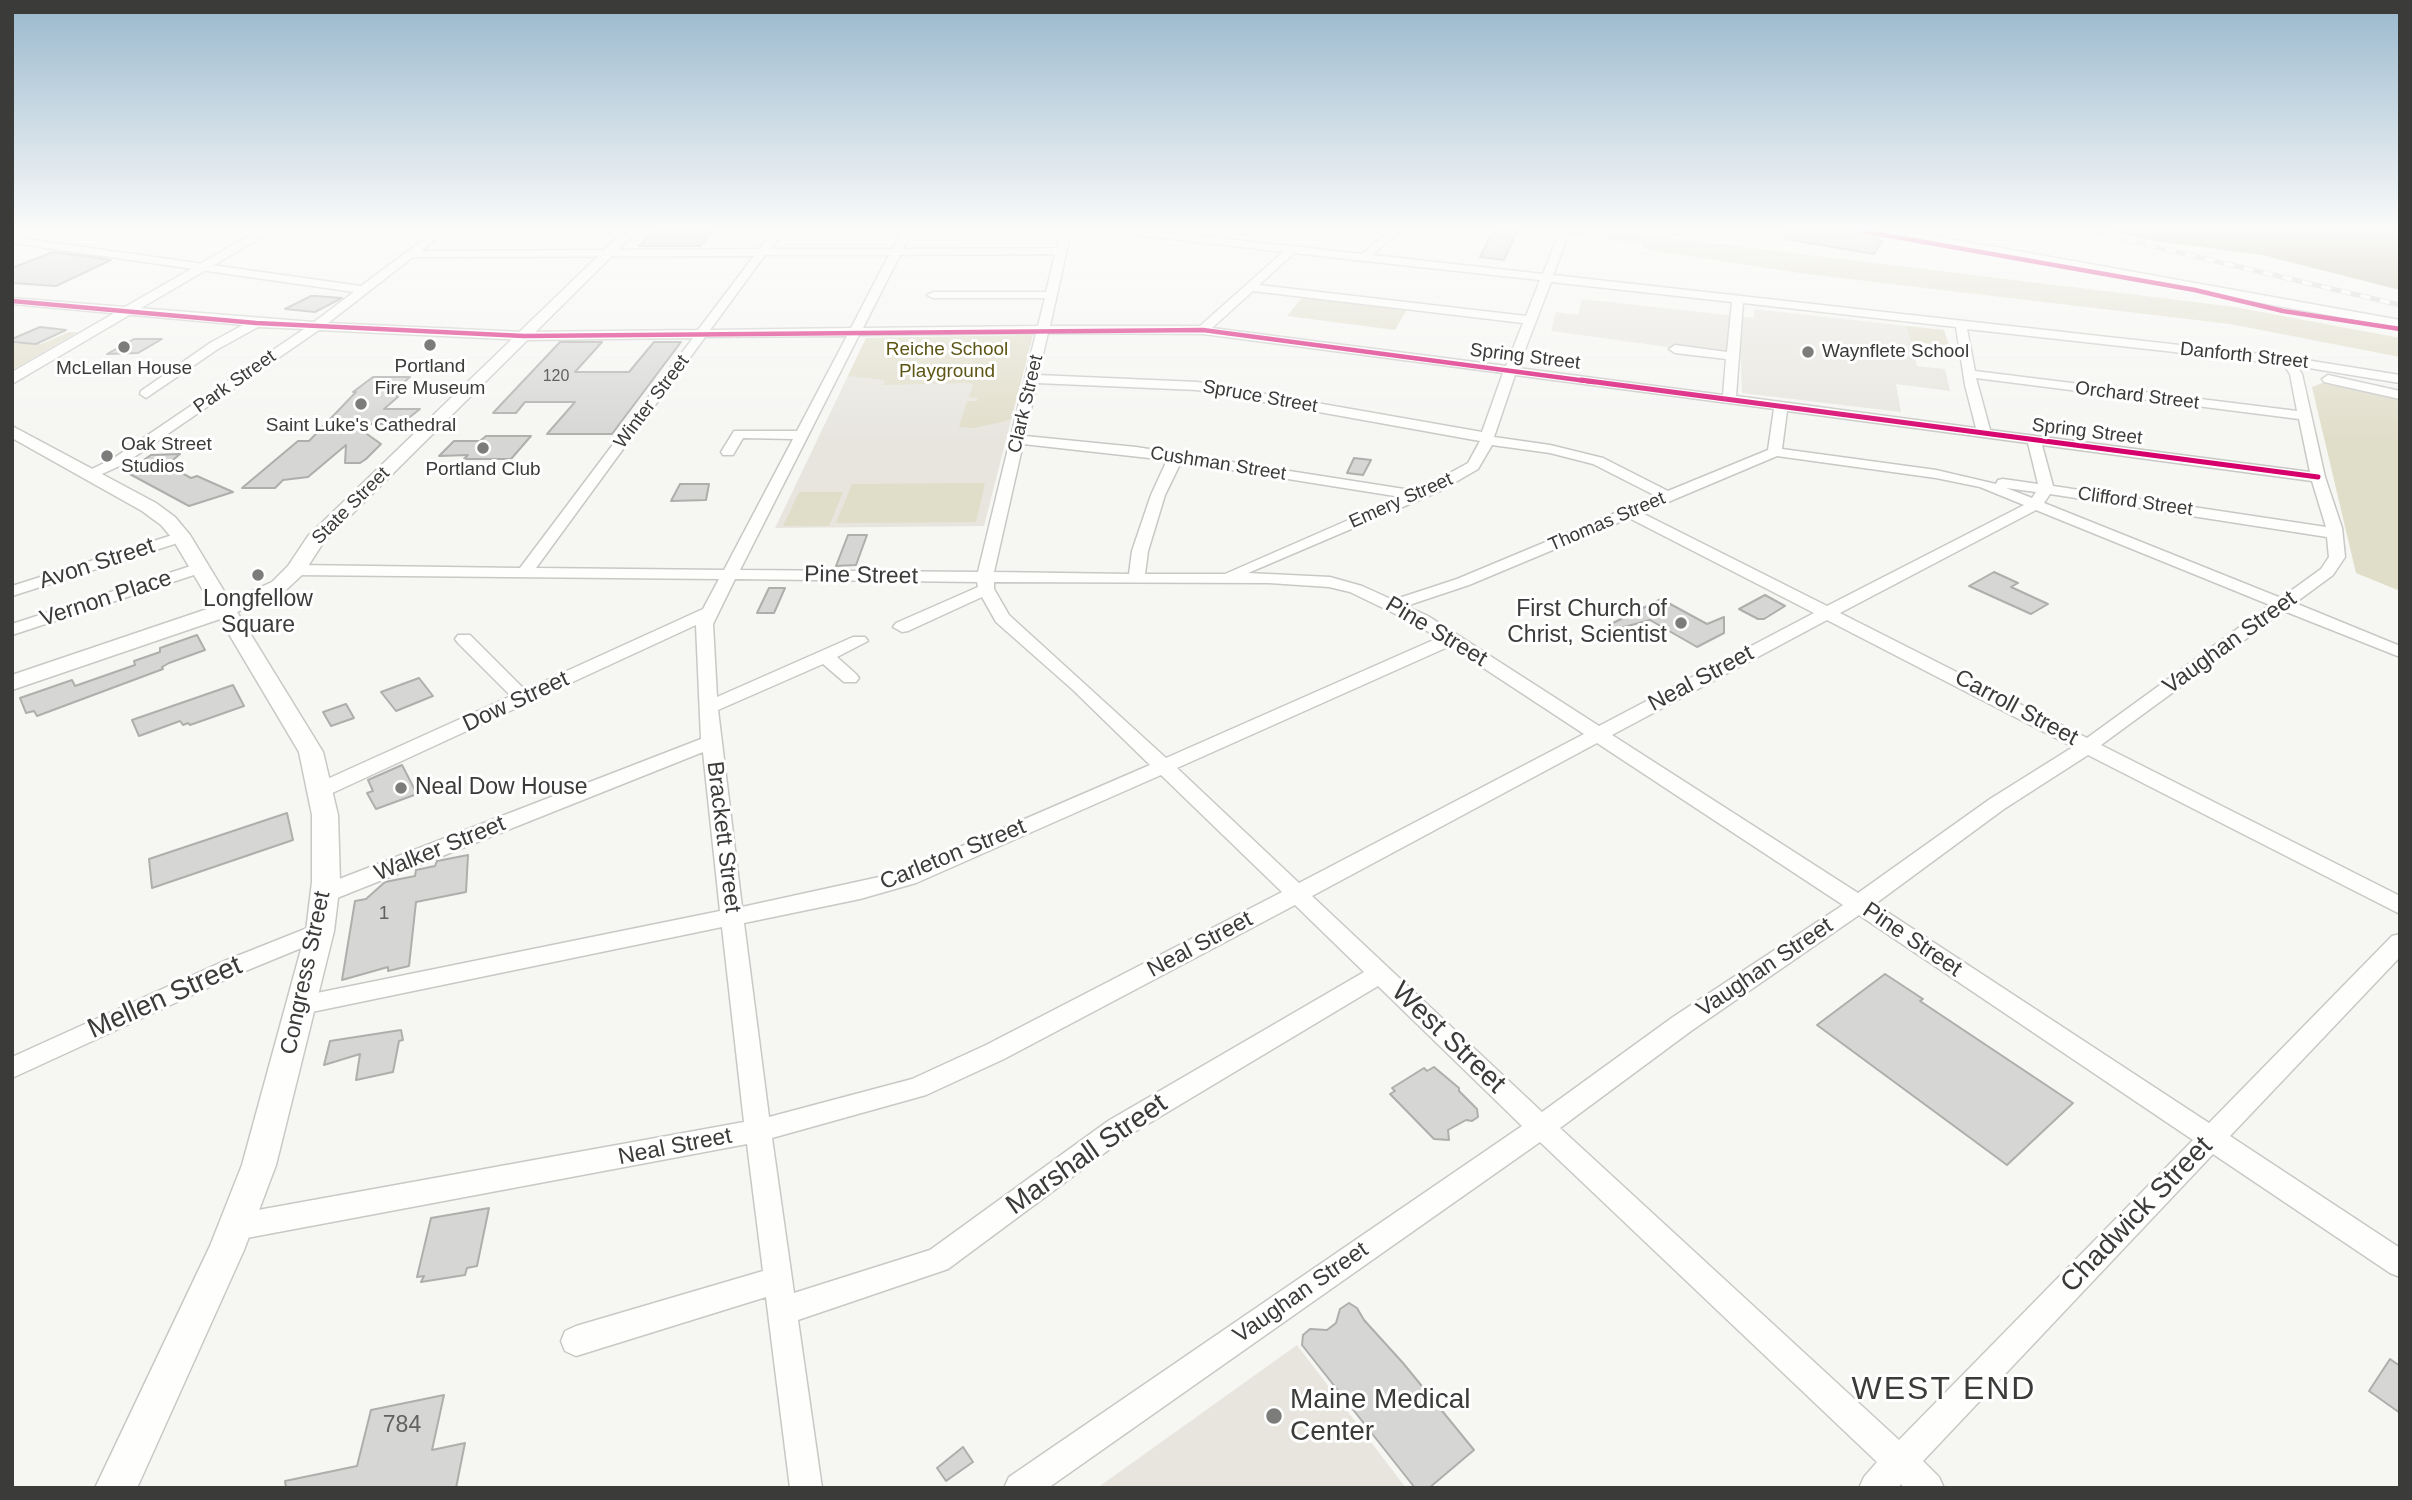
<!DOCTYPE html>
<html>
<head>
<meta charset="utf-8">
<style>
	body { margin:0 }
	#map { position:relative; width:2412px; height:1500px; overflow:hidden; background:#f6f6f3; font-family:Helvetica,sans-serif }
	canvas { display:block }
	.frame { position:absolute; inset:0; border:14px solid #3b3b39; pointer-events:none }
</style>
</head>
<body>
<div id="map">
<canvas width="2412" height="1500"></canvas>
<div class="frame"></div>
</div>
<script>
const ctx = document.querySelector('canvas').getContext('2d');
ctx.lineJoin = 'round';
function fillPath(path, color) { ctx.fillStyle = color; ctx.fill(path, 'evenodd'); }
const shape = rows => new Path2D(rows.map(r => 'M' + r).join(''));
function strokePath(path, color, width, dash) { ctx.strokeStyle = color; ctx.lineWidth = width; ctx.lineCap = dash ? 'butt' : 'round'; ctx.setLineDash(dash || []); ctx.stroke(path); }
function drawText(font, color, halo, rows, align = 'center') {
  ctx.font = font + ' Helvetica,sans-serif'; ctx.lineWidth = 6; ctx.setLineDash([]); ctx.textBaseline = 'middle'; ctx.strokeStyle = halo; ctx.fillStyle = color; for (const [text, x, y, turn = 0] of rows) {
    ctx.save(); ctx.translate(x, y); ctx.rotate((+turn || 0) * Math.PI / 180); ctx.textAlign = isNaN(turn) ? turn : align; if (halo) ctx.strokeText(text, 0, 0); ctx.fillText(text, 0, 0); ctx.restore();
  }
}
fillPath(shape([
	[1582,299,1754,318,1754,309,1944,330,1949,346,1911,342,1917,366,1945,369,1950,391,1896,384,1901,412,1742,393,1741,357,1551,331,1556,312,1578,315],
	[1033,335,984,526,775,528,866,338],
	[1297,1345,1406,1488,1097,1488]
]), '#e7e5de');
fillPath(shape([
	[1535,231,1632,231,1646,235,2235,307,2400,338,2400,357,2230,324,1806,274,1642,249,1642,244],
	[1305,294,1409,306,1395,330,1287,316],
	[1906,326,1944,330,1949,346,1911,341],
	[69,332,78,332,12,370,12,346,15,344,41,344],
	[1033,335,1011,419,997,423,973,428,959,427,967,401,977,401,978,398,969,397,973,386,970,383,883,385,885,380,848,376,866,338],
	[2322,383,2400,397,2400,591,2356,573,2312,387],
	[985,483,976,522,836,523,852,484],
	[799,492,843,492,829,526,783,526]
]), '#e0ddc9');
fillPath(shape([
	[2110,231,2400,231,2400,290,2262,255,2154,241]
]), '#c3bfa4');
const building = shape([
	[654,231,688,231,713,232,700,246,639,246,654,231],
	[1493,231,1517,231,1504,260,1480,257,1493,231],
	[1786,231,1848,231,1880,236,1877,240,1882,241,1874,254,1785,239,1786,231],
	[53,252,92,257,111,260,56,286,12,283,12,268,53,252],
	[311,296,316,296,342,298,315,312,285,309,311,296],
	[40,327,66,330,36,344,12,342,12,339,40,327],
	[134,339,162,339,138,353,107,354,134,339],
	[560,342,602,342,575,372,629,372,654,342,681,342,612,434,547,434,575,402,525,402,516,413,493,413,560,342],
	[373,377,410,377,389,395,399,396,384,409,420,409,401,424,353,424,381,444,366,459,360,463,345,463,346,445,308,477,283,480,275,488,242,488,298,441,309,441,356,392,353,392,373,377],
	[486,436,531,436,511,459,464,459,468,455,439,456,454,441,480,441,486,436],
	[180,454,167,465,191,478,197,476,233,492,189,506,126,472,151,455,180,454],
	[1354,458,1371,460,1363,475,1347,473,1354,458],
	[680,484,709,484,706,500,671,501,680,484],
	[848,535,867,535,856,565,836,566,848,535],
	[1994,572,2018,583,2011,587,2048,604,2031,614,1969,586,1994,572],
	[769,588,785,588,774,613,757,613,769,588],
	[1765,595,1785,606,1764,619,1758,619,1739,609,1765,595],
	[1661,599,1707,624,1724,617,1724,633,1697,647,1650,620,1613,630,1611,624,1661,599],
	[197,635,205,650,169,663,162,667,163,669,37,716,34,711,26,713,20,698,72,680,75,686,135,665,134,661,160,652,160,648,197,635],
	[419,678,433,696,396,711,381,692,419,678],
	[233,685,244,706,190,725,188,723,183,725,180,721,139,736,132,720,233,685],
	[346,704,354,718,331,726,323,712,346,704],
	[402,765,417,794,376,809,367,793,373,791,368,780,402,765],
	[287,813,293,840,152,888,149,859,287,813],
	[468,855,466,892,416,902,409,966,388,971,388,967,342,980,355,901,366,899,385,882,415,876,416,870,435,866,437,861,468,855],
	[1885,974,1923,999,1920,1001,2073,1103,2007,1165,1817,1025,1885,974],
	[401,1030,403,1040,399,1041,393,1072,356,1080,360,1054,324,1065,330,1041,401,1030],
	[1434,1067,1459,1088,1459,1091,1477,1109,1478,1117,1472,1121,1466,1120,1448,1130,1449,1140,1434,1139,1390,1094,1395,1091,1392,1088,1424,1068,1427,1071,1434,1067],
	[489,1208,477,1266,467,1268,465,1275,421,1282,424,1276,417,1277,431,1218,489,1208],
	[1349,1303,1357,1308,1364,1320,1403,1363,1474,1450,1429,1488,1415,1488,1302,1345,1303,1335,1310,1329,1327,1330,1336,1323,1340,1309,1349,1303],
	[2390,1359,2400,1366,2400,1413,2369,1391,2390,1359],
	[444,1395,432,1450,465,1443,456,1488,286,1488,285,1481,357,1466,371,1410,444,1395],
	[963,1447,973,1462,946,1481,937,1468,963,1447]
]);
fillPath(building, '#d6d6d4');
strokePath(building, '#aeaead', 2);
const minor = shape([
	[435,231,446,231,421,251,759,249,776,231,786,231,770,249,893,249,902,231,912,231,903,249,1057,248,1061,231,1071,231,1050,326,1200,326,1283,252,1128,234,1123,231,1155,231,1362,254,1389,231,1400,231,1373,255,1543,274,1556,241,1561,238,1566,241,1553,275,2287,357,2400,375,2400,383,2297,366,2302,374,2325,477,2342,528,2345,557,2333,575,2295,603,2400,646,2400,657,2284,611,2101,745,2400,896,2400,914,2088,755,2004,809,1875,904,2209,1123,2392,936,2400,934,2400,957,2230,1136,2400,1248,2400,1277,2390,1273,2213,1154,1923,1461,1939,1477,1944,1488,1904,1488,1901,1484,1898,1488,1859,1488,1864,1477,1877,1462,1540,1142,1048,1488,1004,1488,1009,1477,1522,1126,1378,986,1126,1137,948,1269,798,1320,822,1488,790,1488,766,1297,576,1356,565,1351,561,1341,565,1331,576,1326,763,1271,747,1144,236,1240,226,1236,222,1227,226,1218,236,1214,744,1122,722,927,302,1014,294,1012,290,1005,294,998,302,996,720,911,703,752,332,900,324,902,316,900,313,894,316,888,701,739,696,625,328,795,314,795,311,790,314,785,511,696,458,643,455,639,458,635,470,635,525,690,703,609,719,579,296,575,288,570,296,565,520,568,693,338,524,340,319,330,124,464,91,479,86,478,84,475,86,472,114,458,304,329,258,327,218,349,146,398,140,394,141,391,210,343,243,325,12,304,12,298,314,322,354,292,12,243,12,237,361,286,435,231],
	[1294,253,1364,261,1540,280,1526,316,1259,285,1294,253],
	[1055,254,1046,292,933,292,927,295,933,298,1045,298,1038,326,863,328,900,255,1055,254],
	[765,255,889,255,851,328,710,330,765,255],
	[754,256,698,330,524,332,328,323,413,257,754,256],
	[1551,282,1732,302,1727,352,1675,345,1669,349,1675,353,1726,359,1723,395,1518,368,1551,282],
	[1253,291,1523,323,1506,366,1212,328,1253,291],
	[1743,303,1956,327,1965,385,1976,428,1736,396,1743,303],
	[1967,329,2283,364,2290,374,2297,411,1975,371,1967,329],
	[1036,333,978,572,740,570,859,335,1036,333],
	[1048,333,1203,334,1503,373,1482,432,1197,382,1038,375,1048,333],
	[847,336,797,431,734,431,721,452,723,455,733,455,743,438,793,439,724,570,536,568,705,337,847,336],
	[1515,375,1774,409,1768,450,1668,491,1603,458,1550,445,1494,437,1515,375],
	[1976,378,2299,419,2310,472,1990,430,1976,378],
	[1037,383,1197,390,1480,441,1468,463,1417,491,1136,447,1025,436,1037,383],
	[1787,411,2028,443,2038,484,2003,479,1998,480,1996,484,1936,470,1782,449,1787,411],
	[1023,444,1167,460,1151,495,1132,551,1129,574,994,572,1023,444],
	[1492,445,1550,453,1593,464,1656,496,1457,579,1393,600,1362,586,1330,577,1248,573,1440,491,1478,469,1492,445],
	[2042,445,2312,481,2326,527,2053,486,2042,445],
	[1777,456,1936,478,1980,487,2024,505,1827,606,1642,513,1777,456],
	[1181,462,1401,497,1225,574,1145,574,1148,551,1165,495,1181,462],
	[2006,488,2036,492,2032,498,2006,488],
	[2050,494,2327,537,2329,557,2321,569,2281,598,2044,503,2050,494],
	[2036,510,2270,605,2087,738,1840,613,2036,510],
	[1629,518,1814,613,1599,726,1428,616,1406,606,1469,585,1629,518],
	[735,579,977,582,978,587,896,623,893,627,902,632,908,631,982,597,996,622,1073,690,1150,765,902,872,742,907,718,710,823,664,844,682,856,682,859,678,856,674,837,657,868,641,865,637,853,637,717,697,713,624,735,579],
	[994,582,1269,583,1329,587,1350,592,1416,624,1438,638,1166,758,1009,615,994,589,994,582],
	[1827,620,2073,747,1990,799,1858,893,1612,735,1827,620],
	[1450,646,1584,734,1299,883,1177,768,1450,646],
	[1597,743,1843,905,1673,1017,1542,1112,1312,896,1597,743],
	[1161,775,1282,892,986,1045,912,1079,769,1117,744,923,860,899,916,883,1161,775],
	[1295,905,1364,972,1108,1121,930,1250,794,1293,772,1138,926,1095,1004,1059,1295,905],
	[1859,915,2193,1140,1899,1440,1560,1128,1691,1031,1859,915],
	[2328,375,2400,391,2400,399,2324,382,2322,379,2328,375],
	[182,532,190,537,187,540,12,596,12,586,182,532],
	[200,563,208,568,206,571,12,635,12,624,200,563],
	[320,923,328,925,331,931,328,937,238,974,12,1078,12,1057,222,962,320,923]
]);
const major = shape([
	[257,231,272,231,12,384,12,372,257,231],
	[624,231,637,231,323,543,303,574,286,590,237,612,323,752,338,815,340,882,334,931,276,1165,244,1250,137,1488,95,1488,210,1246,242,1165,306,931,312,882,312,815,299,752,220,619,12,690,12,675,213,607,172,538,161,525,142,511,12,438,12,426,156,503,175,517,190,535,230,601,272,582,288,566,308,536,624,231],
	[1880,231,1907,231,2400,320,2400,328,1886,235,1880,231]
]);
strokePath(minor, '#c8c8c6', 3);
strokePath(major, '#c8c8c6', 3);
fillPath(minor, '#fefefd');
fillPath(major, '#fefefd');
const rail = shape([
	[2088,231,2400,305]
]);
strokePath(rail, '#d4d4d4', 5);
strokePath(rail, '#fff', 3.5, [10]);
strokePath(shape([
	[1862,231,2195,290,2283,311,2400,329],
	[12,301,256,323,524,336,1203,330,1594,382]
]), '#d6006c', 4.5);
strokePath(shape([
	[1581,380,2318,477]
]), '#d6006c', 5);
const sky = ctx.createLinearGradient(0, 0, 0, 441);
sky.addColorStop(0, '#99b8cd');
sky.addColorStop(0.52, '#fbfbfa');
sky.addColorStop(1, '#fbfbfa00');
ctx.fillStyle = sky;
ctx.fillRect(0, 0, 2412, 441);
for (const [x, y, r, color] of [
	[430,345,7,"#7c7c7a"],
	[124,347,7,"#7c7c7a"],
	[1808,352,7,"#7c7c7a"],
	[361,404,7,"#7c7c7a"],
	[483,448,7,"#7c7c7a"],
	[107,456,7,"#7c7c7a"],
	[258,575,7,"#7c7c7a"],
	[1681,623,7,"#7c7c7a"],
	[401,788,7,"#7c7c7a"],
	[1274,1416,9,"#7c7c7a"]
]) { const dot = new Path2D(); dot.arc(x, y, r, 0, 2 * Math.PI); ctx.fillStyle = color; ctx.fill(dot); strokePath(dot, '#fff', 2.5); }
drawText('16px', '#626260', null, [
	["120",556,377]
]);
drawText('19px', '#5e5616', '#fff', [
	["Reiche School",947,350],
	["Playground",947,372]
]);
drawText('19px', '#3b3b39', '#fff', [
	["Waynflete School",1822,352,"left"],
	["Portland",430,367],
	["Fire Museum",430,389],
	["McLellan House",124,369],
	["Saint Luke's Cathedral",361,426],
	["Oak Street",121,445,"left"],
	["Studios",121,467,"left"],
	["Portland Club",483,470]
]);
drawText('19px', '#3b3b39', '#fff', [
	["Danforth Street",2244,356,6],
	["Spring Street",1525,357,7],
	["Park Street",235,382,-35],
	["Orchard Street",2137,396,7],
	["Spruce Street",1260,397,10],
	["Winter Street",652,402,-53],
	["Clark Street",1026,404,-77],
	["Spring Street",2087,432,7],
	["Cushman Street",1218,464,9],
	["Emery Street",1401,501,-24],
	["Clifford Street",2135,502,8],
	["State Street",351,506,-45],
	["Thomas Street",1607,522,-23]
]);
drawText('19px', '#626260', null, [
	["1",384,914]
]);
drawText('23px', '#3b3b39', '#fff', [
	["Avon Street",97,564,-18],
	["Pine Street",861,576,1],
	["Vernon Place",106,599,-18],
	["Pine Street",1436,632,31],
	["Vaughan Street",2230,643,-36],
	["Neal Street",1701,679,-28],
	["Dow Street",516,702,-25],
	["Carroll Street",2016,708,28],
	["Brackett Street",723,837,83],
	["Walker Street",440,849,-22],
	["Carleton Street",953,855,-22],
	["Pine Street",1912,940,34],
	["Neal Street",1200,945,-28],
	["Vaughan Street",1765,968,-34],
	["Congress Street",306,973,-78],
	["Neal Street",675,1147,-11],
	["Vaughan Street",1301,1293,-35]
]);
drawText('23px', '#3b3b39', '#fff', [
	["Longfellow",258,600],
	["Square",258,626],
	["First Church of",1667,610,"right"],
	["Christ, Scientist",1667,636,"right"],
	["Neal Dow House",415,788,"left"]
]);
drawText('23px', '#626260', null, [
	["784",402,1426]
]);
drawText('28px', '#3b3b39', '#fff', [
	["Mellen Street",165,998,-24],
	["West Street",1448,1038,44],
	["Marshall Street",1087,1155,-35],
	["Chadwick Street",2137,1215,-46]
]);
drawText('28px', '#3b3b39', '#fff', [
	["Maine Medical",1290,1400],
	["Center",1290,1432]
], 'left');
ctx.letterSpacing = '2px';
drawText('32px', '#3b3b39', '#fff', [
	["WEST END",1944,1390]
]);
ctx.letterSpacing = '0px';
</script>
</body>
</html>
